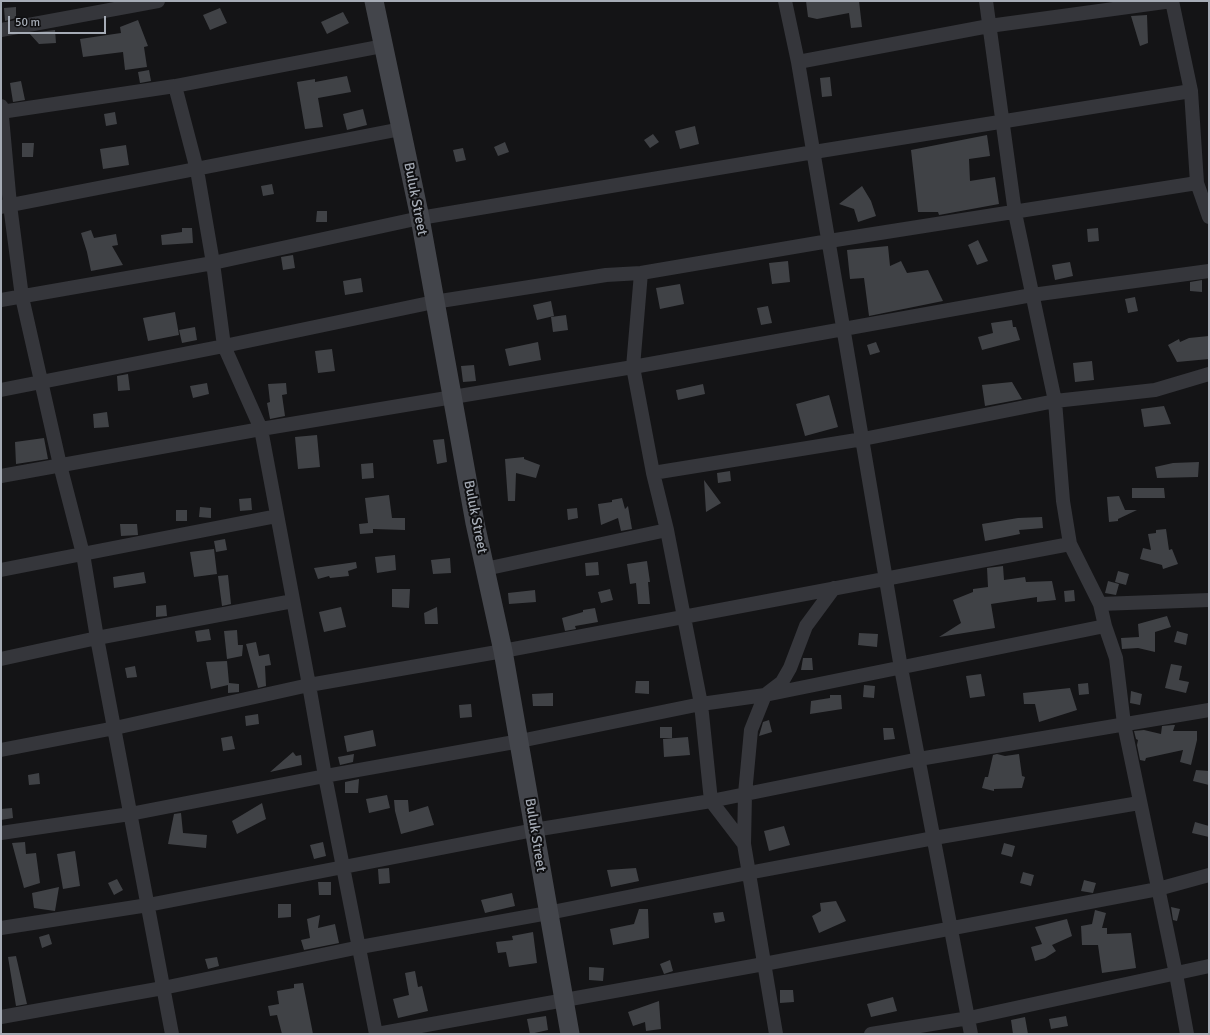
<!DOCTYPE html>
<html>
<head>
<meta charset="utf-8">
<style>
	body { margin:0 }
	#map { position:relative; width:1210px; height:1035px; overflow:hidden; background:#141416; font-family:Signika,sans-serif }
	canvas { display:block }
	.frame { position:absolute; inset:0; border:2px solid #a6acb6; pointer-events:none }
	.scale { position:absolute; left:8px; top:16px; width:98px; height:18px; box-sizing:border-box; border:2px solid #a6acb6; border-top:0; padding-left:5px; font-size:12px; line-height:14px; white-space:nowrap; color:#a6acb6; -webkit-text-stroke:3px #0f0f11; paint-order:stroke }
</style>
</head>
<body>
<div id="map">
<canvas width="1210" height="1035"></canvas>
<div class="frame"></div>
<div class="scale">50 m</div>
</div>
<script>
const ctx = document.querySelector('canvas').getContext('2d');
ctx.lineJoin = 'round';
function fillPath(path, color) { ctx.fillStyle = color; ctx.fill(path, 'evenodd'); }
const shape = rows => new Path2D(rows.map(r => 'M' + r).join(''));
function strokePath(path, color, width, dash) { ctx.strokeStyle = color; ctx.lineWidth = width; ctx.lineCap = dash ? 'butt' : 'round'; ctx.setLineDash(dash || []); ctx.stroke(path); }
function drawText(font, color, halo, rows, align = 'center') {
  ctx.font = font + ' Signika,sans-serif'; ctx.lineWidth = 4; ctx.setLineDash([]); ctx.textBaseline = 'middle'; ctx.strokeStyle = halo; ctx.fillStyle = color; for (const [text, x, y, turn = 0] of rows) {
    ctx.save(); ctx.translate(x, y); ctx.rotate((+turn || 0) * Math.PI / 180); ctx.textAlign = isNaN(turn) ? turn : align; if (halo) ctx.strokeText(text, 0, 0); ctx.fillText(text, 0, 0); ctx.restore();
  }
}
fillPath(shape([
	[806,1,859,1,862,27,851,28,849,13,817,19,808,17],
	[16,7,16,18,5,21,4,8],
	[220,8,227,23,210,30,203,15],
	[343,12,349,23,327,34,321,22],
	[1147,15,1148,43,1140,46,1131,16],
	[138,20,148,46,144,47,147,67,125,70,123,52,83,57,80,39,121,33,120,27],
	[55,30,56,43,39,44,29,33],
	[149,70,151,81,140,83,138,72],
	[347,76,351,92,318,98,323,127,305,129,297,82,315,79,315,82],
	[830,77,832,96,822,97,820,78],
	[21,81,25,100,13,102,10,83],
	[363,109,367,125,347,130,343,114],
	[115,112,117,124,106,126,104,114],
	[695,126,699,144,680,149,675,131],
	[653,134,659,142,650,148,644,140],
	[987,135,990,156,969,159,970,181,995,177,999,204,939,215,938,212,918,212,911,150],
	[505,142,509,152,498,156,494,147],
	[22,143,34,143,33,157,22,157],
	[126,145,129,165,103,169,100,149],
	[463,148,466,160,456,162,453,150],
	[272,184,274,194,263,196,261,186],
	[862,186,871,201,876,216,858,222,854,209,839,204],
	[317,211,327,211,327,222,316,222],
	[182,228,192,228,193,243,162,245,161,235,182,232],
	[1098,228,1099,241,1088,242,1087,229],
	[91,230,94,238,116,234,118,245,112,246,123,265,91,271,87,252,81,233],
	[978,240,988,261,977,265,968,245],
	[888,246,890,266,901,261,907,273,928,270,943,301,869,316,864,278,850,279,847,250],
	[293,255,295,268,283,270,281,257],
	[788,261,790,282,772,284,769,263],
	[1070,262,1073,276,1055,280,1052,265],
	[361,278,363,292,345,295,343,281],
	[1202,280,1202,292,1190,291,1190,282],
	[680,284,684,304,660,309,656,288],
	[1135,297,1138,311,1128,313,1125,299],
	[551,301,554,316,537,320,533,305],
	[768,306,772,323,761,325,757,308],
	[175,312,179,335,148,341,143,318],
	[566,315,568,330,553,332,551,317],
	[1012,320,1013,327,1016,327,1020,340,982,350,978,337,993,333,991,323],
	[195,327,197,340,182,343,179,330],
	[1209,336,1209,359,1177,362,1168,345,1179,339,1180,342,1189,338],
	[538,342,541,360,509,366,505,349],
	[876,342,880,352,870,355,867,345],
	[332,349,335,371,318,373,315,351],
	[1092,361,1094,380,1075,382,1073,363],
	[474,365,476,381,463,382,461,366],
	[128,374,130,390,118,391,117,376],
	[1012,382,1022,399,985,406,982,385],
	[207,383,209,394,193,398,190,386],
	[286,383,287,394,282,395,285,416,270,419,267,403,270,402,268,384],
	[703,384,705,394,678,400,676,390],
	[829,395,838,427,805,436,796,404],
	[1164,406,1171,424,1144,427,1141,409],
	[107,412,109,427,94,428,93,414],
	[317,435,320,467,298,469,295,437],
	[44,438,48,459,16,464,15,442],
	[444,439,447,462,437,464,433,440],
	[524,457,524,459,540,465,536,478,516,473,515,501,508,501,505,459],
	[1199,462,1198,477,1157,478,1155,467,1173,463],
	[373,463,374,478,362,479,361,464],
	[730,471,731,481,718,483,717,473],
	[704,480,721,503,706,512],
	[1132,488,1164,488,1165,498,1132,498],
	[389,495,392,518,405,518,405,530,373,529,373,533,360,534,359,524,368,523,365,498],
	[1119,496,1125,510,1137,510,1118,519,1118,521,1109,522,1107,497],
	[251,498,252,510,240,511,239,499],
	[622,498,625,509,628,506,632,529,621,531,618,518,601,525,598,504,612,502,612,500],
	[200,507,211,508,211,518,199,517],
	[577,508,578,518,568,520,567,509],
	[176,510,187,510,187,521,176,521],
	[1042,517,1043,528,1019,530,1020,534,985,541,982,524,1018,518],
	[120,524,137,524,138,535,121,536],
	[1166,529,1169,550,1172,549,1178,564,1163,569,1162,565,1140,559,1143,548,1151,550,1148,534,1156,533,1156,530],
	[225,539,227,550,216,552,214,541],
	[214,549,217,574,194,577,190,552],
	[395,555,396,570,377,573,375,557],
	[450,558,451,573,433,574,431,560],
	[647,561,650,582,648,582,650,604,638,604,636,583,630,584,627,564],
	[356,562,357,568,348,571,349,576,330,578,329,576,318,579,314,568],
	[598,562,599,575,586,576,585,563],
	[1003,566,1004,580,1025,577,1026,582,1052,581,1056,600,1037,602,1037,597,991,604,995,628,939,637,961,623,953,600,973,592,973,589,988,587,987,568],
	[1118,571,1129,574,1126,585,1115,582],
	[144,572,146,583,114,588,113,577],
	[228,575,231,604,222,606,218,576],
	[1108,581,1119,584,1116,595,1105,593],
	[392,589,410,589,409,608,392,607],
	[610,589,613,600,601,603,598,592],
	[535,590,536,602,509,604,508,593],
	[1074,590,1075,601,1065,602,1064,591],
	[166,605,167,616,156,617,156,606],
	[341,607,346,627,324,632,319,612],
	[437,607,438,624,425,624,424,613],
	[595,608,598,622,575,626,576,629,565,631,562,618,583,612,583,610],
	[1167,616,1171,627,1155,632,1155,652,1138,648,1122,649,1121,638,1139,637,1138,624],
	[209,629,211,640,197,642,195,631],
	[237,630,238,645,243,645,242,656,227,659,224,631],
	[1177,631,1188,634,1186,645,1174,642],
	[859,633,878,634,877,647,858,645],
	[256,642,259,656,269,654,271,665,265,666,266,686,258,688,246,644],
	[803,658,812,658,813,670,801,670],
	[227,661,229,683,239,684,239,692,228,693,228,685,211,689,206,662],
	[1171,664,1182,666,1179,680,1189,682,1186,693,1165,688],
	[135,666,137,677,127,678,125,668],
	[981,674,985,696,970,698,966,676],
	[636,681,649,681,649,694,635,693],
	[1088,683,1089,694,1079,695,1078,684],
	[864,685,875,686,874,698,863,697],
	[1070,688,1077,710,1039,722,1035,704,1024,704,1023,693],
	[1131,691,1142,694,1140,705,1130,703],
	[553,693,553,706,533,706,532,694],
	[830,695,841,695,842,709,810,714,811,701,830,698],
	[471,704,472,717,460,718,459,705],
	[258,714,259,724,246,726,245,716],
	[769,720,772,732,759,736,763,722],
	[1173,725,1175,725,1173,731,1197,731,1197,740,1191,765,1180,762,1183,750,1146,758,1145,761,1140,760,1137,745,1138,740,1136,739,1134,731,1144,730,1161,734,1162,726],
	[660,727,672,727,672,738,660,738],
	[883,728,893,728,895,739,884,740],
	[373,730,376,746,347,752,344,736],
	[232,736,235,749,223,751,221,738],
	[688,737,690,755,664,757,663,739],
	[293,752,296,756,301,755,302,765,270,772],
	[354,754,353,762,340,765,338,757],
	[997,754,1005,756,1019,754,1022,776,1025,777,1022,788,994,789,994,791,982,788,985,777,988,777,993,755],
	[1196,770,1209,771,1209,785,1193,781],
	[39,773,40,784,29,785,28,775],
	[359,779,358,793,345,793,345,782],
	[387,795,390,808,369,813,366,799],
	[394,800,408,800,409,812,428,806,434,825,401,834,395,811],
	[262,803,266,819,237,834,232,821],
	[12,808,13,818,1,820,1,809],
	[181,813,183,833,207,835,206,848,168,844,174,814],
	[1195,822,1209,826,1209,837,1192,833],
	[784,826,790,845,769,851,764,831],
	[25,842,26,854,36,853,40,883,24,888,12,843],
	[323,842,326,856,314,859,310,845],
	[1004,843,1015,846,1012,857,1001,854],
	[75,851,80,886,63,889,57,854],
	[389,868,390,883,379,884,378,869],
	[636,868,639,881,611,887,607,870],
	[1023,872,1034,875,1031,886,1020,883],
	[117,879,123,890,114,895,108,883],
	[1084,880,1096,883,1093,893,1081,891],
	[318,882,331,882,331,895,319,895],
	[59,887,55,911,34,908,32,893],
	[512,893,515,906,485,913,481,900],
	[836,901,846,921,819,933,812,916,821,911,820,903],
	[278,904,291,904,291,917,278,918],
	[1171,907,1180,909,1177,921,1173,920],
	[639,909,648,909,649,938,613,945,610,929,634,924],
	[1095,910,1106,913,1102,928,1107,928,1107,934,1131,933,1136,968,1102,973,1098,945,1082,945,1081,926,1092,924],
	[723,912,725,921,715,923,713,913],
	[320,915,318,928,335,924,339,943,304,950,301,940,310,938,307,919],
	[1067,919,1072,936,1052,945,1056,951,1045,958,1035,961,1031,947,1042,944,1035,927],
	[533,932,537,963,509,967,506,952,498,953,496,942,513,940,512,936],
	[49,934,52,944,42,948,39,937],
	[16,956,27,1004,16,1006,8,957],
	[217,957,219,966,208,969,205,959],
	[670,960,673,971,664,974,660,964],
	[589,967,604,968,603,981,589,980],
	[415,971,418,987,422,986,428,1011,398,1018,393,999,409,995,405,973],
	[303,983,313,1034,282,1034,277,1015,270,1016,268,1006,279,1004,277,991,294,988,294,984],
	[780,990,793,990,794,1002,780,1003],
	[893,997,897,1011,871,1017,867,1004],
	[659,1001,661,1029,646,1031,645,1022,633,1026,628,1012],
	[546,1016,548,1030,530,1034,527,1019],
	[1066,1016,1068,1026,1051,1029,1049,1019],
	[1025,1017,1028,1034,1013,1034,1011,1020]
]), '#404246');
strokePath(shape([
	[785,1,798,62,901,668,971,1034],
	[986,1,1015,213,1055,401,1063,501,1070,544,1100,604,1105,626,1116,658,1124,724,1176,974,1187,1034],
	[1172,1,1191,91,1197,183,1209,217],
	[1,30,158,1],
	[798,62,989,26,1172,1],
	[175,86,197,170,213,263,224,346,261,429,309,685,325,776,376,1034],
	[1,106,10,205,22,297,60,465,83,554,97,638,172,1034],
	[1,112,175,86,383,46],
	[1,207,401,129],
	[641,273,633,367,653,473,667,530,701,704,711,801,744,844,776,1034],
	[1,300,213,263,420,218,814,152,1191,91],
	[1,390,224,346,434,302,606,275,641,273,829,241,1197,183],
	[653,473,863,439,1055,401,1155,390,1209,374],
	[1,476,261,429,633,367,1032,295,1209,271],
	[485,569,667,530],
	[1,570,277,516],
	[1100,604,1209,600],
	[1,659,97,638,293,601],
	[1,750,115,728,309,685,503,651,1070,544],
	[1,833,130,814,325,776,520,741,701,704,765,695,1105,626],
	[744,844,745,794,751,730,765,695,782,682,790,668,806,626,834,588],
	[1,928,148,905,534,830,711,801,919,759,1209,710],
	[1,1017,163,988,360,947,548,913,748,873,934,838,1139,803],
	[377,1034,764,964,1158,889,1209,875],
	[871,1034,969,1018,1209,966]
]), '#35363b', 14);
strokePath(shape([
	[374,1,420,218,475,523,503,651,570,1034]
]), '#43454b', 19);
drawText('14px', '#a6acb6', '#0f0f11', [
	["Buluk Street",415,199,79],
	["Buluk Street",475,517,79],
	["Buluk Street",535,835,81]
]);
</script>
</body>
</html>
